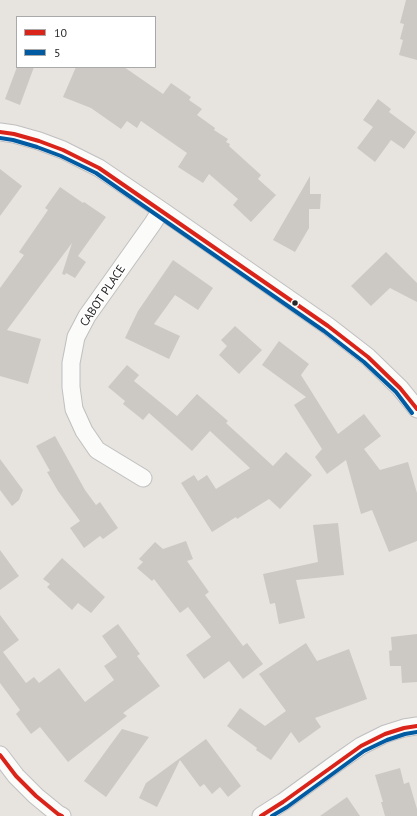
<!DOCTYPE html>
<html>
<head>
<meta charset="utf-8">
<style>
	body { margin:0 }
	#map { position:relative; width:417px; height:816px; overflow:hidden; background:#e7e3de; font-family:"PT Sans",sans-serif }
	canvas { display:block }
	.legend { position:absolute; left:16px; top:16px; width:140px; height:52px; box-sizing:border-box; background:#fff; border:1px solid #a9a9a9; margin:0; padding:5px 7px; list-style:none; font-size:12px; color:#282828 }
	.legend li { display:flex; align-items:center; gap:8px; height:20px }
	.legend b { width:20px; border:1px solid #a9a9a9 }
</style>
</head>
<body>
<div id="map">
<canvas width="417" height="816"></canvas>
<ul class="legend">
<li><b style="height:5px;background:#da241a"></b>10</li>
<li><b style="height:5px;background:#005ba3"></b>5</li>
</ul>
</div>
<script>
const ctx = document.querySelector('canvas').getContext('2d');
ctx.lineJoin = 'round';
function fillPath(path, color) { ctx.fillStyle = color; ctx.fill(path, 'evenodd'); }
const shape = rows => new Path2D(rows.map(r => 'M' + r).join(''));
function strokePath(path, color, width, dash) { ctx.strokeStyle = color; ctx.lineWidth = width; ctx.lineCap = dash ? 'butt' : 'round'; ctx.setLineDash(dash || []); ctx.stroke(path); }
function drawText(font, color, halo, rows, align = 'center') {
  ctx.font = font + ' "PT Sans",sans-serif'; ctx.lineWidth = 3; ctx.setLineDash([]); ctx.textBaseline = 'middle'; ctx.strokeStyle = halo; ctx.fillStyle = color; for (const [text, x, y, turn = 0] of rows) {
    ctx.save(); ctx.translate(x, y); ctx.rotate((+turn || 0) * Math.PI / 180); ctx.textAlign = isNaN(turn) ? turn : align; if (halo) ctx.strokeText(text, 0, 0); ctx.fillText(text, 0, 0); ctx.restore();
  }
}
fillPath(shape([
	[406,0,417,0,417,60,399,55,403,40,400,39,404,24,400,23],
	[17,67,34,67,20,105,5,99],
	[76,67,124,67,163,94,171,83,191,97,189,100,202,109,197,115,215,128,214,130,228,139,226,142,230,144,229,146,261,175,258,179,276,195,251,222,233,205,238,199,209,174,203,183,178,167,187,153,141,121,137,128,127,121,121,129,91,108,63,97],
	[378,99,391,109,389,112,416,132,404,149,391,140,375,162,357,148,373,127,363,120],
	[0,169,22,186,0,216],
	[310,176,310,194,321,194,320,209,309,209,309,228,295,252,273,240],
	[60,187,83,203,84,202,106,217,78,256,86,262,75,278,66,273,65,275,62,274,72,243,7,330,41,339,28,384,0,376,0,288,24,255,19,252,48,210,45,208],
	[386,252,417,283,417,302,390,288,371,306,351,286],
	[173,260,213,288,198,310,175,295,154,324,180,336,169,359,125,338,138,311],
	[235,326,262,350,239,374,219,355,227,346,221,340],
	[279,341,309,364,301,375,338,434,364,414,381,436,364,449,380,470,408,462,417,493,417,541,389,552,372,510,361,514,346,460,327,474,315,457,322,449,294,405,306,397,262,365],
	[127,365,139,375,134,381,177,416,197,394,228,421,226,423,273,466,286,452,312,475,280,509,269,499,237,519,236,517,212,532,181,483,194,475,198,481,207,475,216,489,250,468,210,431,192,451,149,413,143,420,123,404,125,401,108,387],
	[55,436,85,490,96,505,100,502,118,528,103,539,100,536,84,548,70,528,80,521,58,491,47,472,50,471,36,446],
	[0,459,23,490,19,500,12,506,0,490],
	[338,523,344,575,296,580,305,618,279,624,275,603,270,604,263,574,318,562,313,525],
	[186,541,193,559,187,561,209,592,205,595,243,646,247,643,263,664,243,679,229,661,204,679,186,655,211,637,188,607,180,613,154,579,152,581,137,568,143,562,139,559,155,542,163,549],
	[0,550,19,576,0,590],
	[62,558,105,597,91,613,78,603,72,610,47,587,50,584,43,579],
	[0,615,19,640,3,652,26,683,34,677,39,683,59,668,85,702,114,680,104,666,117,657,102,636,118,624,140,654,137,656,160,686,123,713,127,716,68,762,40,727,31,734,16,714,20,710,0,683],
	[417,634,417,682,402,683,401,666,390,666,389,651,392,650,391,637],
	[306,643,317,661,349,649,367,699,315,718,321,727,299,743,291,732,271,760,256,750,257,748,227,726,240,708,265,726,286,711,259,674],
	[122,729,149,737,106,797,84,781],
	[206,739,241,786,228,797,220,787,212,794,204,784,200,787,180,760,157,807,139,798,146,783],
	[400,768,404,784,409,782,417,809,417,816,385,816,381,802,383,802,375,775],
	[347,797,360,816,320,816]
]), '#ccc9c5');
const minor = shape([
	[0,132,14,134,39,141,63,150,99,168,161,210,328,326,368,357,400,388,417,409],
	[143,478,97,450,84,431,74,409,71,387,71,363,76,337,87,316,153,223,161,210],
	[0,755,16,776,36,796,58,814,62,816],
	[261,816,283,802,338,762,361,746,385,734,404,728,417,726]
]);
strokePath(minor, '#c0bfc0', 19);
strokePath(minor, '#fbfbfa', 17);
strokePath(shape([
	[0,132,14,134,39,141,63,150,99,168,328,326,368,357,400,388,417,409],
	[0,755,16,776,36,796,58,814,62,816],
	[261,816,283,802,361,746,385,734,404,728,417,726]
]), '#da241a', 4);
strokePath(shape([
	[0,138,13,140,37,147,61,156,96,173,324,331,364,362,396,392,412,413],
	[272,816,287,807,364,751,387,740,405,734,417,732]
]), '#005ba3', 4);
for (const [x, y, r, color] of [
	[295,303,3.5,"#282828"]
]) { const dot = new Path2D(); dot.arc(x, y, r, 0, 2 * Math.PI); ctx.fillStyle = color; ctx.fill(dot); strokePath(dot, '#fff', 1.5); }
drawText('12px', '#282828', '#fff', [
	["CABOT PLACE",103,296,-56]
]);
</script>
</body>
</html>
